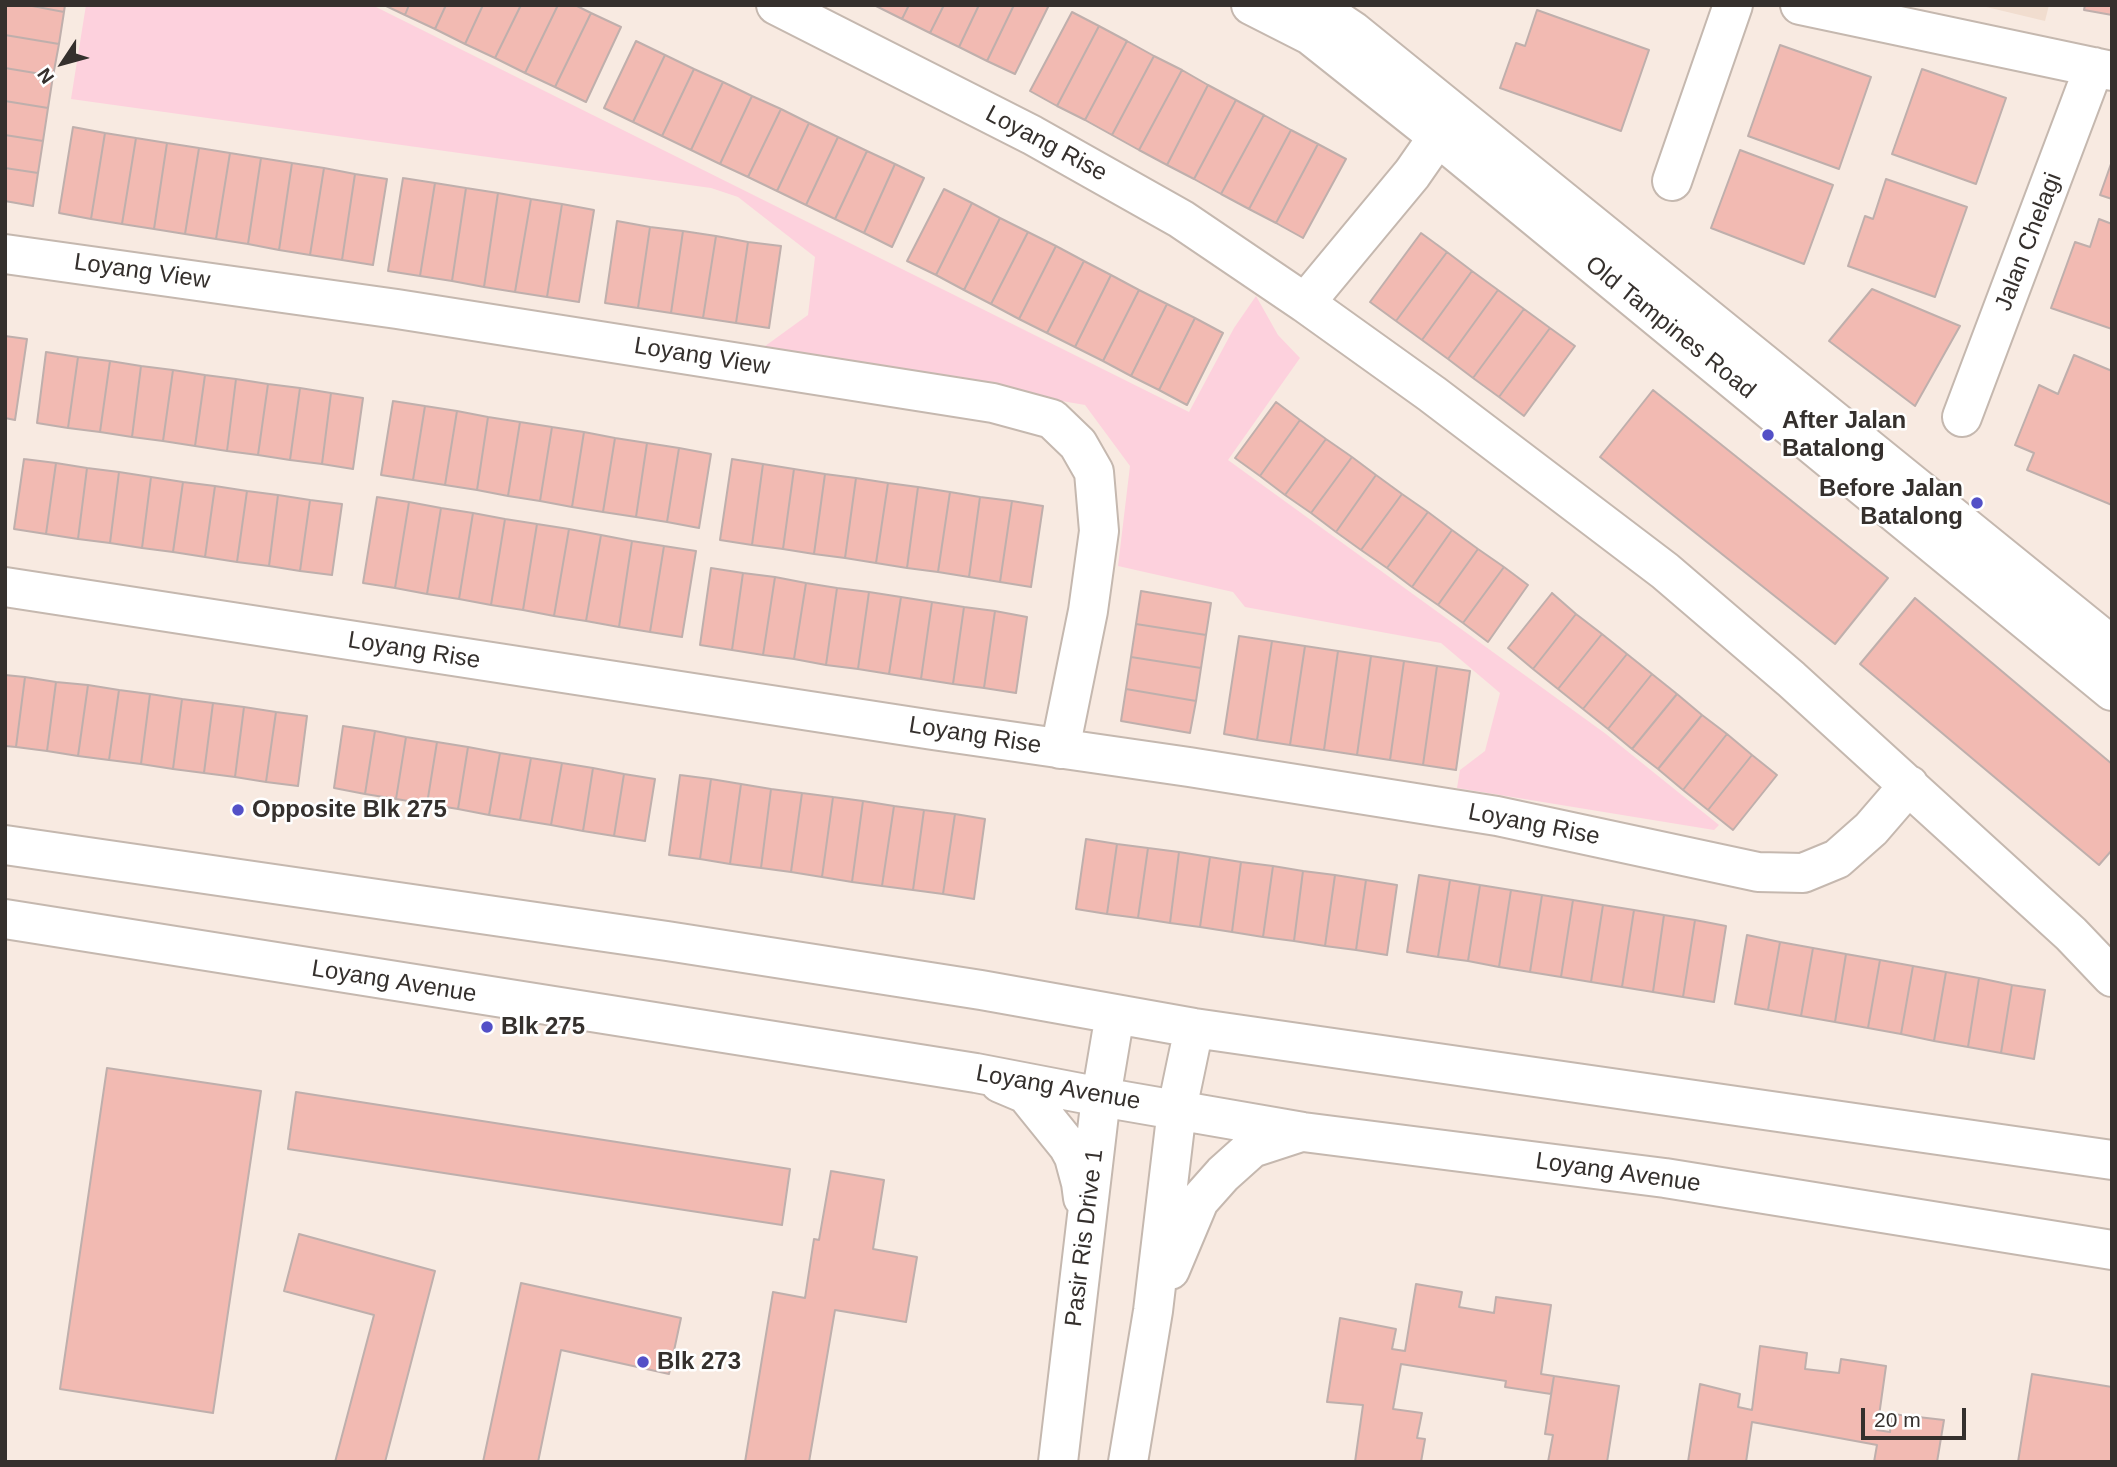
<!DOCTYPE html>
<html>
<head>
<meta charset="utf-8">
<style>
	body { margin:0 }
	#map { position:relative; width:2117px; height:1467px; overflow:hidden; background:#f8eae1; font-family:Arial,sans-serif }
	canvas { display:block }
	.frame { position:absolute; inset:0; border:7px solid #35302d; pointer-events:none }
	.north { position:absolute; left:28px; top:28px; width:70px; height:70px; -webkit-text-stroke:5px #fff; paint-order:stroke; rotate:234deg; font-size:19px; font-weight:700; line-height:28px; text-align:center; color:#35302d }
	.north::after { content:''; display:block; margin:auto; width:24px; height:32px; background:#35302d; clip-path:polygon(50% 0,100% 100%,50% 72%,0 100%) }
	.scale { position:absolute; left:1861px; top:1408px; width:105px; height:32px; box-sizing:border-box; border:4px solid #35302d; border-top:0; padding-left:9px; font-size:21px; line-height:24px; white-space:nowrap; color:#35302d; -webkit-text-stroke:5px #fff; paint-order:stroke }
</style>
</head>
<body>
<div id="map">
<canvas width="2117" height="1467"></canvas>
<div class="frame"></div>
<div class="north">N</div>
<div class="scale">20 m</div>
</div>
<script>
const ctx = document.querySelector('canvas').getContext('2d');
ctx.lineJoin = 'round';
function fillPath(path, color) { ctx.fillStyle = color; ctx.fill(path, 'evenodd'); }
const shape = rows => new Path2D(rows.map(r => 'M' + r).join(''));
function strokePath(path, color, width, dash) { ctx.strokeStyle = color; ctx.lineWidth = width; ctx.lineCap = dash ? 'butt' : 'round'; ctx.setLineDash(dash || []); ctx.stroke(path); }
function drawText(font, color, halo, rows, align = 'center') {
  ctx.font = font + ' Arial,sans-serif'; ctx.lineWidth = 5; ctx.setLineDash([]); ctx.textBaseline = 'middle'; ctx.strokeStyle = halo; ctx.fillStyle = color; for (const [text, x, y, turn = 0] of rows) {
    ctx.save(); ctx.translate(x, y); ctx.rotate((+turn || 0) * Math.PI / 180); ctx.textAlign = isNaN(turn) ? turn : align; if (halo) ctx.strokeText(text, 0, 0); ctx.fillText(text, 0, 0); ctx.restore();
  }
}
fillPath(shape([
	[1978,5,2049,5,2045,21]
]), '#f1ddcf');
fillPath(shape([
	[86,5,372,5,1189,412,1234,328,1256,296,1278,335,1300,358,1228,460,1606,734,1719,825,1714,830,1457,788,1460,770,1485,751,1500,693,1441,643,1245,607,1233,592,1118,566,1130,466,1085,405,761,349,808,315,815,257,738,197,711,188,71,99]
]), '#fdd1dd');
const building = shape([
	[5,5,27,5,64,12,59,44,5,35,5,5],
	[27,5,65,5,64,12,27,5],
	[384,5,409,5,405,15,384,5],
	[409,5,446,5,435,29,405,15,409,5],
	[446,5,483,5,465,44,435,29,446,5],
	[483,5,521,5,495,58,465,44,483,5],
	[521,5,558,5,525,73,495,58,521,5],
	[558,5,575,5,591,13,555,87,525,73,558,5],
	[874,5,909,5,902,19,874,5],
	[909,5,944,5,930,33,902,19,909,5],
	[944,5,979,5,959,47,930,33,944,5],
	[979,5,1014,5,987,61,959,47,979,5],
	[1014,5,1049,5,1015,74,987,61,1014,5],
	[2085,5,2112,5,2112,15,2084,10,2085,5],
	[1537,10,1649,50,1621,131,1500,88,1516,43,1525,46,1537,10],
	[1072,12,1099,26,1057,106,1030,91,1072,12],
	[591,13,621,27,586,102,555,87,591,13],
	[1099,26,1127,41,1085,120,1057,106,1099,26],
	[5,35,59,44,53,76,5,68,5,35],
	[636,41,665,55,633,122,604,108,636,41],
	[1127,41,1154,56,1112,135,1085,120,1127,41],
	[1780,45,1871,77,1839,169,1748,136,1780,45],
	[665,55,694,69,662,136,633,122,665,55],
	[1154,56,1182,70,1139,150,1112,135,1154,56],
	[5,68,53,76,48,108,5,101,5,68],
	[694,69,723,82,691,150,662,136,694,69],
	[1922,69,2006,98,1976,184,1892,154,1922,69],
	[1182,70,1208,85,1167,165,1139,150,1182,70],
	[723,82,752,96,720,164,691,150,723,82],
	[1208,85,1236,100,1194,179,1167,165,1208,85],
	[752,96,781,109,748,177,720,164,752,96],
	[1236,100,1264,115,1221,194,1194,179,1236,100],
	[5,101,48,108,43,141,5,135,5,101],
	[781,109,809,123,777,191,748,177,781,109],
	[1264,115,1291,130,1249,209,1221,194,1264,115],
	[809,123,838,137,806,205,777,191,809,123],
	[73,127,105,133,91,219,59,213,73,127],
	[1291,130,1318,144,1276,223,1249,209,1291,130],
	[105,133,136,138,122,224,91,219,105,133],
	[5,135,43,141,38,173,5,168,5,135],
	[838,137,867,151,835,219,806,205,838,137],
	[136,138,167,143,154,229,122,224,136,138],
	[167,143,199,148,185,234,154,229,167,143],
	[1318,144,1346,159,1303,238,1276,223,1318,144],
	[199,148,230,153,216,239,185,234,199,148],
	[1740,150,1833,185,1804,264,1711,228,1740,150],
	[867,151,895,164,864,233,835,219,867,151],
	[230,153,261,158,248,244,216,239,230,153],
	[261,158,292,163,279,250,248,244,261,158],
	[2112,161,2112,199,2100,195,2112,161],
	[292,163,324,168,310,255,279,250,292,163],
	[895,164,924,178,892,247,864,233,895,164],
	[5,168,38,173,33,206,5,201,5,168],
	[324,168,355,174,342,260,310,255,324,168],
	[355,174,387,179,373,265,342,260,355,174],
	[403,178,435,183,420,276,388,271,403,178],
	[1886,179,1967,207,1935,297,1848,266,1865,216,1873,219,1886,179],
	[435,183,466,188,452,281,420,276,435,183],
	[466,188,498,193,484,287,452,281,466,188],
	[944,189,972,203,936,275,907,261,944,189],
	[498,193,531,199,515,292,484,287,498,193],
	[531,199,562,204,547,297,515,292,531,199],
	[972,203,1000,218,964,290,936,275,972,203],
	[562,204,594,210,579,302,547,297,562,204],
	[1000,218,1028,232,991,304,964,290,1000,218],
	[2099,219,2112,224,2112,329,2051,308,2075,242,2090,247,2099,219],
	[617,221,650,227,638,308,605,303,617,221],
	[650,227,683,231,671,313,638,308,650,227],
	[683,231,716,236,703,318,671,313,683,231],
	[1028,232,1056,246,1019,319,991,304,1028,232],
	[1421,233,1447,252,1396,321,1370,302,1421,233],
	[716,236,748,242,736,323,703,318,716,236],
	[748,242,781,246,769,328,736,323,748,242],
	[1056,246,1084,261,1047,333,1019,319,1056,246],
	[1447,252,1472,271,1422,340,1396,321,1447,252],
	[1084,261,1111,275,1075,347,1047,333,1084,261],
	[1472,271,1498,290,1448,359,1422,340,1472,271],
	[1111,275,1139,290,1103,361,1075,347,1111,275],
	[1872,289,1960,326,1915,406,1829,341,1872,289],
	[1139,290,1167,304,1131,376,1103,361,1139,290],
	[1498,290,1524,309,1473,378,1448,359,1498,290],
	[1167,304,1195,318,1159,390,1131,376,1167,304],
	[1524,309,1550,328,1499,397,1473,378,1524,309],
	[1195,318,1223,333,1187,405,1159,390,1195,318],
	[1550,328,1575,346,1524,416,1499,397,1550,328],
	[5,336,27,339,15,420,5,418,5,336],
	[46,352,78,357,68,428,37,423,46,352],
	[2074,355,2112,371,2112,505,2027,470,2034,453,2015,445,2039,385,2058,394,2074,355],
	[78,357,110,361,100,432,68,428,78,357],
	[110,361,141,366,132,437,100,432,110,361],
	[141,366,173,370,163,441,132,437,141,366],
	[173,370,205,375,195,446,163,441,173,370],
	[205,375,236,379,227,451,195,446,205,375],
	[236,379,268,384,258,455,227,451,236,379],
	[268,384,300,388,290,460,258,455,268,384],
	[300,388,331,393,322,464,290,460,300,388],
	[1653,390,1888,578,1835,644,1600,457,1653,390],
	[331,393,363,398,353,469,322,464,331,393],
	[393,401,425,406,413,480,381,475,393,401],
	[1276,402,1300,420,1260,476,1235,458,1276,402],
	[425,406,457,411,445,485,413,480,425,406],
	[457,411,488,417,477,490,445,485,457,411],
	[488,417,520,422,508,496,477,490,488,417],
	[1300,420,1326,439,1285,495,1260,476,1300,420],
	[520,422,552,427,540,501,508,496,520,422],
	[552,427,584,432,572,507,540,501,552,427],
	[584,432,615,438,603,512,572,507,584,432],
	[615,438,647,443,636,517,603,512,615,438],
	[1326,439,1352,457,1311,513,1285,495,1326,439],
	[647,443,679,448,667,522,636,517,647,443],
	[679,448,711,454,699,528,667,522,679,448],
	[1352,457,1376,475,1336,532,1311,513,1352,457],
	[24,459,56,463,46,534,14,529,24,459],
	[732,459,763,464,752,545,720,540,732,459],
	[56,463,87,468,78,539,46,534,56,463],
	[763,464,794,469,783,549,752,545,763,464],
	[87,468,119,472,110,543,78,539,87,468],
	[794,469,825,474,814,554,783,549,794,469],
	[119,472,151,477,142,548,110,543,119,472],
	[825,474,856,478,845,558,814,554,825,474],
	[1376,475,1402,494,1361,550,1336,532,1376,475],
	[151,477,183,482,173,552,142,548,151,477],
	[856,478,888,483,876,563,845,558,856,478],
	[183,482,215,486,205,557,173,552,183,482],
	[888,483,918,487,907,568,876,563,888,483],
	[215,486,247,491,237,562,205,557,215,486],
	[918,487,950,492,938,572,907,568,918,487],
	[247,491,278,495,269,566,237,562,247,491],
	[950,492,980,497,969,577,938,572,950,492],
	[1402,494,1428,512,1387,568,1361,550,1402,494],
	[278,495,310,500,300,571,269,566,278,495],
	[377,497,409,502,395,588,363,583,377,497],
	[980,497,1012,501,1000,582,969,577,980,497],
	[310,500,342,504,332,575,300,571,310,500],
	[1012,501,1043,506,1031,587,1000,582,1012,501],
	[409,502,441,508,427,594,395,588,409,502],
	[441,508,473,513,459,599,427,594,441,508],
	[1428,512,1452,530,1412,587,1387,568,1428,512],
	[473,513,505,519,491,605,459,599,473,513],
	[505,519,537,524,523,610,491,605,505,519],
	[537,524,569,529,554,616,523,610,537,524],
	[569,529,601,535,586,621,554,616,569,529],
	[1452,530,1478,549,1438,605,1412,587,1452,530],
	[601,535,632,541,619,627,586,621,601,535],
	[632,541,664,546,650,632,619,627,632,541],
	[664,546,696,551,682,637,650,632,664,546],
	[1478,549,1504,567,1463,623,1438,605,1478,549],
	[1504,567,1528,585,1488,642,1463,623,1504,567],
	[711,568,743,573,732,650,700,645,711,568],
	[743,573,775,577,763,655,732,650,743,573],
	[775,577,806,583,794,659,763,655,775,577],
	[806,583,837,588,826,665,794,659,806,583],
	[837,588,869,592,858,669,826,665,837,588],
	[1141,591,1211,603,1206,635,1136,624,1141,591],
	[869,592,901,597,889,674,858,669,869,592],
	[1552,593,1576,614,1533,669,1508,648,1552,593],
	[901,597,932,602,921,679,889,674,901,597],
	[1915,598,2112,764,2112,850,2099,865,1860,664,1915,598],
	[932,602,964,607,953,684,921,679,932,602],
	[964,607,995,611,984,688,953,684,964,607],
	[995,611,1027,617,1016,693,984,688,995,611],
	[1576,614,1602,634,1558,689,1533,669,1576,614],
	[1136,624,1206,635,1201,668,1131,657,1136,624],
	[1602,634,1627,654,1583,709,1558,689,1602,634],
	[1239,636,1272,641,1257,740,1224,734,1239,636],
	[1272,641,1305,646,1290,745,1257,740,1272,641],
	[1305,646,1338,651,1324,750,1290,745,1305,646],
	[1338,651,1371,656,1357,755,1324,750,1338,651],
	[1627,654,1652,674,1608,729,1583,709,1627,654],
	[1371,656,1404,661,1390,760,1357,755,1371,656],
	[1131,657,1201,668,1196,701,1126,689,1131,657],
	[1404,661,1437,666,1423,765,1390,760,1404,661],
	[1437,666,1470,671,1456,770,1423,765,1437,666],
	[1652,674,1677,694,1632,749,1608,729,1652,674],
	[5,675,25,677,16,747,5,746,5,675],
	[25,677,56,682,47,751,16,747,25,677],
	[56,682,88,685,78,756,47,751,56,682],
	[88,685,119,690,109,760,78,756,88,685],
	[1126,689,1196,701,1190,733,1121,721,1126,689],
	[119,690,150,694,141,764,109,760,119,690],
	[150,694,182,699,173,769,141,764,150,694],
	[1677,694,1702,715,1658,769,1632,749,1677,694],
	[182,699,213,703,204,773,173,769,182,699],
	[213,703,244,707,235,777,204,773,213,703],
	[244,707,276,712,266,782,235,777,244,707],
	[276,712,307,716,298,786,266,782,276,712],
	[1702,715,1727,734,1683,790,1658,769,1702,715],
	[343,726,375,731,365,794,334,788,343,726],
	[375,731,406,737,396,799,365,794,375,731],
	[1727,734,1752,755,1708,810,1683,790,1727,734],
	[406,737,437,742,427,804,396,799,406,737],
	[437,742,468,747,458,809,427,804,437,742],
	[468,747,500,753,489,815,458,809,468,747],
	[500,753,531,758,520,820,489,815,500,753],
	[1752,755,1777,775,1733,830,1708,810,1752,755],
	[531,758,562,763,551,825,520,820,531,758],
	[562,763,593,768,583,831,551,825,562,763],
	[593,768,624,774,614,836,583,831,593,768],
	[624,774,655,779,645,841,614,836,624,774],
	[680,775,711,779,700,859,669,855,680,775],
	[711,779,741,784,730,864,700,859,711,779],
	[741,784,771,789,761,868,730,864,741,784],
	[771,789,802,793,791,872,761,868,771,789],
	[802,793,833,797,822,877,791,872,802,793],
	[833,797,863,801,852,882,822,877,833,797],
	[863,801,894,806,882,886,852,882,863,801],
	[894,806,924,810,913,890,882,886,894,806],
	[924,810,955,814,943,894,913,890,924,810],
	[955,814,985,819,974,899,943,894,955,814],
	[1086,839,1117,844,1107,914,1076,909,1086,839],
	[1117,844,1148,848,1138,918,1107,914,1117,844],
	[1148,848,1179,852,1170,923,1138,918,1148,848],
	[1179,852,1210,857,1200,927,1170,923,1179,852],
	[1210,857,1241,862,1232,932,1200,927,1210,857],
	[1241,862,1273,866,1263,937,1232,932,1241,862],
	[1273,866,1303,871,1294,941,1263,937,1273,866],
	[1303,871,1335,875,1325,946,1294,941,1303,871],
	[1335,875,1366,880,1356,950,1325,946,1335,875],
	[1419,875,1450,880,1438,957,1407,952,1419,875],
	[1366,880,1397,885,1387,955,1356,950,1366,880],
	[1450,880,1480,885,1468,961,1438,957,1450,880],
	[1480,885,1511,890,1499,967,1468,961,1480,885],
	[1511,890,1542,895,1530,972,1499,967,1511,890],
	[1542,895,1573,900,1561,977,1530,972,1542,895],
	[1573,900,1603,905,1591,982,1561,977,1573,900],
	[1603,905,1634,910,1622,987,1591,982,1603,905],
	[1634,910,1664,915,1653,992,1622,987,1634,910],
	[1664,915,1695,920,1683,997,1653,992,1664,915],
	[1695,920,1726,926,1714,1002,1683,997,1695,920],
	[1747,935,1780,942,1768,1010,1735,1004,1747,935],
	[1780,942,1813,948,1801,1016,1768,1010,1780,942],
	[1813,948,1846,954,1835,1022,1801,1016,1813,948],
	[1846,954,1880,960,1868,1028,1835,1022,1846,954],
	[1880,960,1913,966,1901,1034,1868,1028,1880,960],
	[1913,966,1946,972,1934,1041,1901,1034,1913,966],
	[1946,972,1979,978,1968,1047,1934,1041,1946,972],
	[1979,978,2012,985,2001,1053,1968,1047,1979,978],
	[2012,985,2045,990,2034,1059,2001,1053,2012,985],
	[107,1068,261,1091,213,1413,60,1389,107,1068],
	[296,1092,790,1169,782,1225,288,1149,296,1092],
	[831,1171,884,1180,873,1249,917,1257,906,1322,835,1310,809,1462,745,1462,773,1292,805,1298,814,1239,819,1240,831,1171],
	[299,1234,435,1271,385,1462,335,1462,374,1315,284,1291,299,1234],
	[521,1283,681,1318,669,1374,561,1350,538,1462,483,1462,521,1283],
	[1416,1284,1462,1292,1459,1307,1494,1313,1496,1297,1551,1305,1541,1374,1554,1376,1551,1394,1505,1387,1506,1381,1401,1364,1393,1409,1422,1413,1417,1438,1425,1439,1421,1462,1355,1462,1363,1405,1327,1402,1340,1318,1396,1329,1392,1349,1405,1351,1416,1284],
	[1760,1346,1807,1353,1805,1369,1839,1373,1841,1359,1886,1366,1877,1430,1890,1432,1892,1414,1944,1420,1937,1462,1874,1462,1877,1445,1752,1422,1746,1462,1688,1462,1700,1384,1740,1394,1738,1407,1752,1410,1760,1346],
	[2032,1374,2112,1387,2112,1462,2018,1462,2032,1374],
	[1554,1376,1619,1386,1607,1462,1548,1462,1553,1435,1545,1434,1554,1376]
]);
fillPath(building, '#f2bab2');
strokePath(building, '#bfafac', 2);
const minor = shape([
	[776,5,1032,135,1181,219,1305,303,1432,394,1665,571,1791,679,2071,934,2112,977],
	[1251,5,1310,35,1437,136,2112,691],
	[1314,5,1353,31,2112,646],
	[1800,5,2112,71],
	[1672,181,1733,5],
	[5,254,397,309,993,403,1052,419,1078,444,1094,472,1099,531,1088,611,1060,749],
	[1305,303,1412,174,1453,115],
	[1962,417,2094,67],
	[5,587,933,730,1189,767,1497,816,1758,872,1803,873,1837,859,1871,829,1909,785]
]);
const major = shape([
	[5,845,667,941,981,990,1194,1028,2112,1160],
	[5,919,976,1073,1101,1097,1303,1132,1665,1178,2112,1250],
	[1000,1083,1026,1094,1068,1146,1074,1157,1081,1183,1083,1198],
	[1170,1270,1199,1201,1223,1174,1252,1148,1298,1133],
	[1058,1462,1101,1097,1115,1014],
	[1128,1462,1153,1311,1177,1109,1194,1028]
]);
strokePath(minor, '#c5b8af', 42);
strokePath(major, '#c5b8af', 42);
strokePath(minor, '#fff', 38);
strokePath(major, '#fff', 38);
for (const [x, y, r, color] of [
	[1768,435,7,"#5350c7"],
	[1977,503,7,"#5350c7"],
	[238,810,7,"#5350c7"],
	[487,1027,7,"#5350c7"],
	[643,1362,7,"#5350c7"]
]) { const dot = new Path2D(); dot.arc(x, y, r, 0, 2 * Math.PI); ctx.fillStyle = color; ctx.fill(dot); strokePath(dot, '#fff', 2.5); }
drawText('24px', '#35302d', '#fff', [
	["Loyang Rise",1046,144,28],
	["Jalan Chelagi",2029,242,-69],
	["Loyang View",142,272,8],
	["Old Tampines Road",1670,328,39],
	["Loyang View",702,357,9],
	["Loyang Rise",414,651,9],
	["Loyang Rise",975,736,9],
	["Loyang Rise",1534,825,11],
	["Loyang Avenue",394,982,9],
	["Loyang Avenue",1058,1088,10],
	["Loyang Avenue",1618,1173,8],
	["Pasir Ris Drive 1",1085,1238,-83]
]);
drawText('bold 24px', '#35302d', '#fff', [
	["After Jalan",1782,421],
	["Batalong",1782,449],
	["Before Jalan",1963,489,"right"],
	["Batalong",1963,517,"right"],
	["Opposite Blk 275",252,810],
	["Blk 275",501,1027],
	["Blk 273",657,1362]
], 'left');
</script>
</body>
</html>
